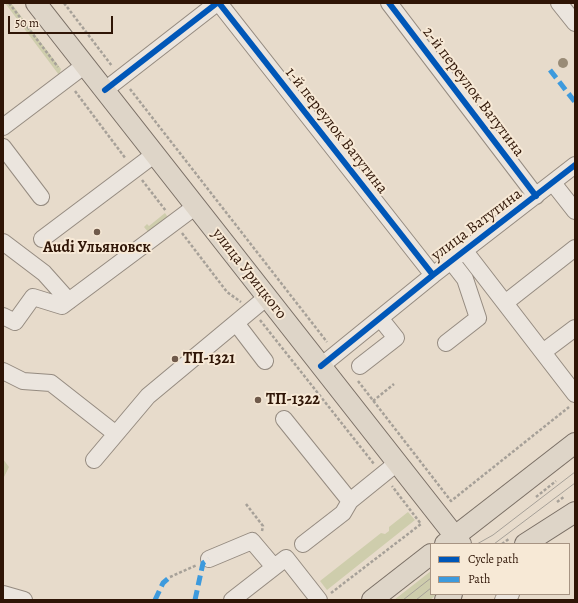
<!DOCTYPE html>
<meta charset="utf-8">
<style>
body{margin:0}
#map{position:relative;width:578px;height:603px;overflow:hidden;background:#e7dbcb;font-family:Alegreya,serif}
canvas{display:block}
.frame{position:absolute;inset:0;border:4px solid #2f1506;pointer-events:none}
.legend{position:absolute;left:430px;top:543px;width:140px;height:52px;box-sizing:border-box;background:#f7e9d6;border:1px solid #a79483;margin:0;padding:5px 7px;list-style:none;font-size:12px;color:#2f1506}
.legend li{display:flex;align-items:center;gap:8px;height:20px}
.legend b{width:20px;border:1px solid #a79483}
.scale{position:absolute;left:8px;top:16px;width:105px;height:18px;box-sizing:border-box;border:2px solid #2f1506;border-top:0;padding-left:5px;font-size:12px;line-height:14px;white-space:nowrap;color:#2f1506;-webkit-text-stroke:3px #f7e9d6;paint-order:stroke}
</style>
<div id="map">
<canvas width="578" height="603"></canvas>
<div class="frame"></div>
<ul class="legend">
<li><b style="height:5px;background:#0057b8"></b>Cycle path</li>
<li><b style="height:5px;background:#3d9add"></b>Path</li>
</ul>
<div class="scale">50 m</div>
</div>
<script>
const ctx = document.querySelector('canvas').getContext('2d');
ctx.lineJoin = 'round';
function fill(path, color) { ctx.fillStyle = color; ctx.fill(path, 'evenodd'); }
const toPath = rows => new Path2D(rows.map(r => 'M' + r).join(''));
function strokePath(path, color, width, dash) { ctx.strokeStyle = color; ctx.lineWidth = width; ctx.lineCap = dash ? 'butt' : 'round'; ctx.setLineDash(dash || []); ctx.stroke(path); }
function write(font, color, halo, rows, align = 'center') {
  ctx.font = font + ' Alegreya,serif'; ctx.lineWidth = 4; ctx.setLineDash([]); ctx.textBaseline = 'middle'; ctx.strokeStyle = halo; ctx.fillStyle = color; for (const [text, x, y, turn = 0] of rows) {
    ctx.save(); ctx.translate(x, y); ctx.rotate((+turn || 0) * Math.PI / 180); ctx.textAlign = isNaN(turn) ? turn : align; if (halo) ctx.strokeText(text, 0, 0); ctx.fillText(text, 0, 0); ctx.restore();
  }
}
fill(toPath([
 [5,3,11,3,61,69,59,75],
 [165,213,169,219,150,234,144,227,147,224,149,226],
 [3,459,9,467,3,479],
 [408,512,415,520,327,590,320,581,381,533,385,534,389,531,389,527],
 [431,571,431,594,437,594,430,600,394,600]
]), '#cecdac');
const minor = toPath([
 [219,3,433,275],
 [389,3,536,196],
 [559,3,575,23],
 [105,90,217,3],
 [3,127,85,65],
 [3,147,41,197],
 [553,183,575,211],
 [42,239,155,154],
 [3,242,44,273,69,301],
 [464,250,575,394],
 [505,303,575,248],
 [3,316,15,322,33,297,62,306,196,206],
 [236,323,265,361],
 [446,343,478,318,465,279,451,261],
 [543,352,575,328],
 [321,366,433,275,575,165],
 [360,366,396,338,380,318],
 [3,371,23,381,51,383,116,434],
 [284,419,350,501,397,463],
 [94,460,148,396,267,297],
 [303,544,343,513,350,501],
 [209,559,252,541,274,567],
 [3,594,24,600],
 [232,600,286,558,319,600],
 [503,600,511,594]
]);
const major = toPath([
 [36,3,461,544],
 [445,544,575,443],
 [525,544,575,512],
 [372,600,431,554],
 [445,600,452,594]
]);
strokePath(minor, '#958b80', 18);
strokePath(major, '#7b7066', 22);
strokePath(toPath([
 [9,3,58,67],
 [64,3,112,66],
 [130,89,327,342],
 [75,91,126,159],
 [142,180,166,211],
 [182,233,227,292,241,302],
 [260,320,374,464],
 [358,381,451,501,569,407],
 [373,401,394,384],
 [536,497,556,481],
 [557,502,565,496],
 [246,504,263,526,262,531],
 [502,544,510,538],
 [170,577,197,565],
 [331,593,421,524,392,486]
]), '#a6a098', 2.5, [3, 2]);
strokePath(minor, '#ebe5de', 16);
strokePath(major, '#ded5c8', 20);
strokePath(toPath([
 [477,544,493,535,575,472],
 [494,544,575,483],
 [403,600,431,578],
 [416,600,431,588]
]), '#a6a098', 1);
strokePath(toPath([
 [550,70,575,102],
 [155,600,163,583,170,577],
 [195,600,203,563,209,559]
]), '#3d9add', 5, [10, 5]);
strokePath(toPath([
 [219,3,433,275],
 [389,3,536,196],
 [105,90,217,3],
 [321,366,433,275,575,165]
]), '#0057b8', 6);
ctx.fillStyle = '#998b76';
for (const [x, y] of [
 [563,63]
]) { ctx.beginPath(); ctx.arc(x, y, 5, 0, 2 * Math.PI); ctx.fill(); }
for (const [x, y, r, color] of [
 [97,232,4,"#6f5a4b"],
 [175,359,4,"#6f5a4b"],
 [258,400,4,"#6f5a4b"]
]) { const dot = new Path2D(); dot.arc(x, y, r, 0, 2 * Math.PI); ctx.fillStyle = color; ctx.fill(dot); strokePath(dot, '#f7e9d6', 1.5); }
write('16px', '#2f1506', '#f7e9d6', [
 ["2-й переулок Ватутина",473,92,53],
 ["1-й переулок Ватутина",336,131,52],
 ["улица Ватутина",477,225,-37],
 ["улица Урицкого",249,274,52]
]);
write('bold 16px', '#2f1506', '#f7e9d6', [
 ["Audi Ульяновск",97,248,"center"],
 ["ТП-1321",183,359],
 ["ТП-1322",266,400]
], 'left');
</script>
